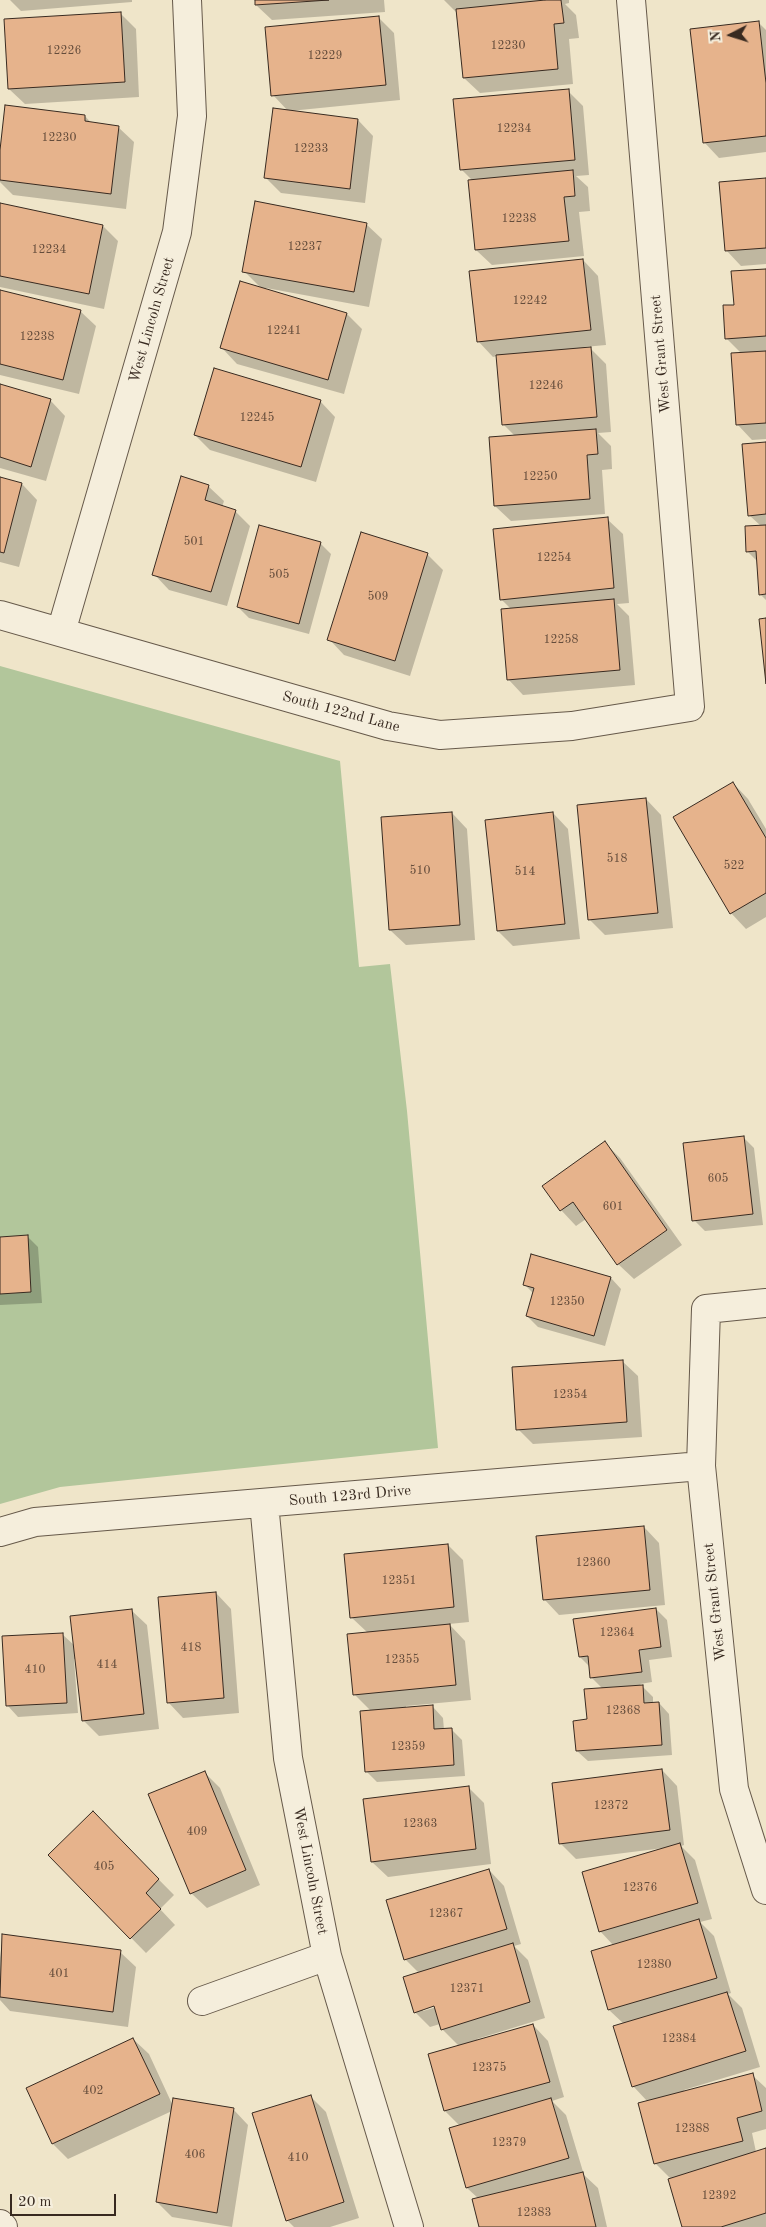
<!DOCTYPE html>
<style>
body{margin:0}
#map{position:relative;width:766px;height:2227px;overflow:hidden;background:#efe5c9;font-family:"Old Standard TT",serif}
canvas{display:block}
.north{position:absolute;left:706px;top:10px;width:50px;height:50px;-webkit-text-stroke:4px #f5eedc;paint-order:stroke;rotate:265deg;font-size:14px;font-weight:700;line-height:20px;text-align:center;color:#382a20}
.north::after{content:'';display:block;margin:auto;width:18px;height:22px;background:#382a20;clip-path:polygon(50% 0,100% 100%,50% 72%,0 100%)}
.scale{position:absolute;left:10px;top:2194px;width:106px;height:22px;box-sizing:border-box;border:2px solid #382a20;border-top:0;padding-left:6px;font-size:15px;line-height:18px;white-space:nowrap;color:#382a20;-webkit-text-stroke:4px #f5eedc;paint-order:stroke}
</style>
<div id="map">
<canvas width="766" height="2227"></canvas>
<div class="north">N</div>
<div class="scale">20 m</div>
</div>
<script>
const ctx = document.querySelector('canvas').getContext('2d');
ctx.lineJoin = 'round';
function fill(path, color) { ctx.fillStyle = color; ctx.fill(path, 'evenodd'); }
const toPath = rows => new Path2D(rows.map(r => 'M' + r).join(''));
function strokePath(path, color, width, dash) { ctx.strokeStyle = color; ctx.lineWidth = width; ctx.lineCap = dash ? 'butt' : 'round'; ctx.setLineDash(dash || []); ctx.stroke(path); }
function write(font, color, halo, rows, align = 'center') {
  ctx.font = font + ' "Old Standard TT",serif'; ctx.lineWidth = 4.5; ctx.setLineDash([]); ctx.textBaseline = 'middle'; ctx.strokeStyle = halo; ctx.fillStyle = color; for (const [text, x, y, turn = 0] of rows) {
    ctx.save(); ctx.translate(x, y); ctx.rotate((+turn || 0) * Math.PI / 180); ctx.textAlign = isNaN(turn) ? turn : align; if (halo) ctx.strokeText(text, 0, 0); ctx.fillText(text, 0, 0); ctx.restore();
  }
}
fill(toPath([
 [0,666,340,761,359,967,390,964,407,1111,438,1448,60,1487,0,1504]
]), '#b2c69b');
fill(toPath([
 [10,0,132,0,132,2,21,11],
 [256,0,384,0,385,12,272,20,256,5],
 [444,0,569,0,569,3,565,4,576,15,579,38,569,39,573,84,480,93,464,78,456,12],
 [120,13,136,29,139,97,25,104,9,89],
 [379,18,394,33,400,100,290,111,358,120,373,136,365,203,281,193,266,178,289,112,273,95],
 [759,23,766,30,766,152,719,158,704,142],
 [568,91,583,106,589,175,576,176,588,187,590,211,579,212,584,256,492,265,476,250,470,181,473,181,461,169],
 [85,116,92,124,118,127,134,142,126,209,13,195,0,182,0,161],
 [766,180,766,264,741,266,726,250],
 [0,205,103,226,118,241,104,309,0,287],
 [366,224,382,239,369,307,266,288,266,290,347,314,362,329,344,394,237,364,222,348,261,288,244,271],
 [583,260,598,276,606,345,584,347,584,349,591,349,606,364,611,432,598,433,611,446,612,469,602,470,605,514,511,521,495,506,515,436,503,424,497,356,493,357,478,341],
 [766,270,766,439,752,440,737,424,742,354,726,338],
 [0,291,80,311,96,326,79,394,0,375],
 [0,385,50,400,65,416,46,481,0,468],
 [320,401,335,417,316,482,210,450,195,435],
 [766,444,766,600,760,594,758,562,748,552,761,526,749,515],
 [0,479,22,484,37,500,19,567,0,562],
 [208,486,224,501,222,507,235,511,250,526,227,606,169,590,154,574],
 [607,519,623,534,629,603,617,604,629,616,635,685,523,695,508,679,512,610,501,599],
 [361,534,428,555,443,570,410,676,344,655,329,639],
 [320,543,331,554,309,634,249,618,238,607],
 [733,783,748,799,766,829,766,917,746,929,731,913],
 [646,799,661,815,673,928,605,935,590,920],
 [452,813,467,829,475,940,406,945,390,930],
 [553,813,568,829,580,939,513,946,498,931],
 [743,1137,754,1148,763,1225,705,1231,694,1220],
 [605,1143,620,1158,682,1245,634,1279,618,1264,586,1219,576,1226,561,1210],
 [27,1236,38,1247,42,1303,0,1305,0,1238],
 [532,1256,611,1278,621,1289,605,1346,538,1327,527,1316,533,1293,524,1284],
 [622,1361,638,1376,642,1437,533,1444,518,1429],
 [644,1527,659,1543,665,1605,559,1615,544,1599],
 [448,1545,463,1560,469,1622,449,1624,465,1641,471,1700,406,1706,406,1709,433,1707,443,1718,444,1730,451,1729,462,1740,465,1776,377,1782,366,1771,371,1711,354,1694,368,1633,351,1617],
 [216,1593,231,1609,239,1713,183,1718,168,1702],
 [656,1609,667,1620,672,1657,649,1660,652,1682,640,1684,653,1697,653,1704,659,1703,669,1714,672,1755,588,1761,577,1751,603,1689,592,1678,591,1668,580,1657],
 [131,1610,147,1625,159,1729,99,1736,83,1720,76,1659,74,1659,78,1713,18,1717,8,1706,62,1634,75,1646],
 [662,1770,677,1786,684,1845,681,1846,695,1860,712,1919,700,1922,714,1936,731,1993,728,1994,742,2008,760,2067,684,2090,685,2092,752,2075,766,2088,766,2129,752,2133,756,2152,766,2149,766,2227,683,2227,671,2179,655,2163,648,2102,633,2086,624,2024,609,2010,592,1952,614,1946,600,1931,664,1848,576,1859,560,1843],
 [204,1772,220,1788,260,1885,207,1908,191,1893],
 [468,1787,484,1803,491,1864,388,1877,372,1862],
 [93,1813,174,1895,160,1909,175,1925,146,1953,50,1855],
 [489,1870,504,1886,521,1944,514,1946,528,1960,545,2018,477,2039,478,2041,533,2025,548,2041,564,2097,552,2101,566,2115,584,2175,598,2188,607,2227,480,2227,479,2199,467,2188,451,2129,460,2126,445,2111,429,2054,459,2046,442,2029,440,2024,430,2027,415,2012,419,1973,405,1959],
 [439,2003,440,2006,423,2011,423,2008],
 [3,1935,120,1952,136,1967,128,2027,10,2011,0,2000,0,1958],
 [133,2039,149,2054,173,2106,233,2109,248,2125,232,2227,172,2217,157,2202,172,2111,68,2159,53,2144],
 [310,2096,326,2112,359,2218,330,2227,294,2227,287,2220]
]), '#0003');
const building = toPath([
 [255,0,329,0,255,5,255,0],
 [545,0,561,0,564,23,554,24,558,69,463,78,456,9,545,0],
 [121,12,125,82,8,89,4,19,121,12],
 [379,16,386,85,271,96,265,27,379,16],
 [759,21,766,83,766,136,703,143,690,29,759,21],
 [569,89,575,160,460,170,453,99,569,89],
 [5,105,85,115,85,121,119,126,111,194,0,180,0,150,5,105],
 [273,108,358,119,350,189,264,178,273,108],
 [573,170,575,196,564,197,569,241,475,250,468,180,573,170],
 [766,178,766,248,725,251,719,182,766,178],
 [255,201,367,223,354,292,242,272,255,201],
 [0,203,103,225,89,294,0,276,0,203],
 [583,259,591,330,477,342,469,271,583,259],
 [766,269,766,336,725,339,723,305,734,305,731,271,766,269],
 [240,281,347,313,328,380,220,348,240,281],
 [0,290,81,310,63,380,0,364,0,290],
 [591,347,597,417,502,425,496,355,591,347],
 [766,351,766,423,736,425,731,353,766,351],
 [214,368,321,400,301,467,194,435,214,368],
 [0,384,51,399,31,467,0,457,0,384],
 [596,429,598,454,587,455,590,499,494,506,489,437,596,429],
 [766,442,766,514,748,516,742,444,766,442],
 [181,476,209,485,205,500,236,510,211,592,152,575,181,476],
 [0,477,22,483,4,553,0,552,0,477],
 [608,517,614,588,500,600,493,529,608,517],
 [259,525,321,542,299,624,237,607,259,525],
 [766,525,766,594,759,595,756,551,746,552,745,526,766,525],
 [361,532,428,553,395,661,327,640,361,532],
 [614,599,620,670,507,680,501,609,614,599],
 [766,618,766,684,759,619,766,618],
 [733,782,766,838,766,893,730,914,673,817,733,782],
 [646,798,658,913,588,920,577,805,646,798],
 [452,812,460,925,389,930,381,817,452,812],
 [553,812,565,924,497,931,485,820,553,812],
 [744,1136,753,1214,692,1221,683,1143,744,1136],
 [605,1141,667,1230,617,1265,573,1202,560,1211,542,1186,605,1141],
 [28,1235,31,1292,0,1294,0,1237,28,1235],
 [531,1254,611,1277,594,1336,526,1316,534,1288,523,1285,531,1254],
 [623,1360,627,1422,516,1430,512,1367,623,1360],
 [644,1526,650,1590,543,1600,536,1536,644,1526],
 [448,1544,454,1607,350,1618,344,1554,448,1544],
 [216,1592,224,1698,167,1703,158,1597,216,1592],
 [656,1608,661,1647,639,1650,642,1672,590,1678,588,1656,579,1657,573,1619,656,1608],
 [132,1609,144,1714,82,1721,70,1616,132,1609],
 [450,1624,456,1685,353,1695,347,1634,450,1624],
 [63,1633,67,1703,6,1706,2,1636,63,1633],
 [643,1685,644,1703,659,1702,662,1745,576,1751,573,1721,587,1719,584,1689,643,1685],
 [433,1705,434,1729,452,1728,454,1765,365,1772,360,1711,433,1705],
 [662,1769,670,1830,559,1844,552,1783,662,1769],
 [205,1771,246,1870,190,1894,148,1794,205,1771],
 [469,1786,476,1849,371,1862,363,1799,469,1786],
 [93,1811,159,1879,146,1893,161,1909,130,1939,48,1855,93,1811],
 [680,1843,698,1903,599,1932,582,1872,680,1843],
 [489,1869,507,1929,404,1960,386,1900,489,1869],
 [699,1919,717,1978,608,2010,591,1951,699,1919],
 [2,1934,121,1950,113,2012,0,1997,2,1934],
 [513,1943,530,2002,441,2030,434,2006,414,2013,403,1977,513,1943],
 [727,1992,746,2051,632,2087,613,2026,727,1992],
 [533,2024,550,2082,444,2111,428,2054,533,2024],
 [133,2038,160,2094,52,2144,26,2088,133,2038],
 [753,2073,762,2111,737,2118,743,2141,654,2164,638,2103,753,2073],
 [311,2095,344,2202,286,2221,252,2113,311,2095],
 [173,2098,234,2108,217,2213,156,2202,173,2098],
 [551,2098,569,2158,466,2188,449,2128,551,2098],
 [766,2148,766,2213,721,2227,682,2227,668,2179,766,2148],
 [583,2172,596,2227,479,2227,472,2199,583,2172]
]);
fill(building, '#e6b38c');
strokePath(building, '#382a20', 1);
const minor = toPath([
 [0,615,388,726,440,735,572,726,690,707,631,0],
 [61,632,177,232,192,116,187,0],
 [766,1303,706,1309,701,1466,734,1789,766,1890],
 [264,1503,288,1758,327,1956,409,2227],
 [0,1532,35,1522,701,1466],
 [202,2001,327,1956],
 [0,2224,3,2227]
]);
strokePath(minor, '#66594a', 30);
strokePath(minor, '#f5eedc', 28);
write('12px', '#644c3b', null, [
 ["12230",508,46],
 ["12226",64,51],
 ["12229",325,56],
 ["12234",514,129],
 ["12230",59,138],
 ["12233",311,149],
 ["12238",519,219],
 ["12237",305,247],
 ["12234",49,250],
 ["12242",530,301],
 ["12241",284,331],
 ["12238",37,337],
 ["12246",546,386],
 ["12245",257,418],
 ["12250",540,477],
 ["501",194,542],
 ["12254",554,558],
 ["505",279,575],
 ["509",378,597],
 ["12258",561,640],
 ["518",617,859],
 ["522",734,866],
 ["510",420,871],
 ["514",525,872],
 ["605",718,1179],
 ["601",613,1207],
 ["12350",567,1302],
 ["12354",570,1395],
 ["12360",593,1563],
 ["12351",399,1581],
 ["12364",617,1633],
 ["418",191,1648],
 ["12355",402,1660],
 ["414",107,1665],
 ["410",35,1670],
 ["12368",623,1711],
 ["12359",408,1747],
 ["12372",611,1806],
 ["12363",420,1824],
 ["409",197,1832],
 ["405",104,1867],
 ["12376",640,1888],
 ["12367",446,1914],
 ["12380",654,1965],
 ["401",59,1974],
 ["12371",467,1989],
 ["12384",679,2039],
 ["12375",489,2068],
 ["402",93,2091],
 ["12388",692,2129],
 ["12379",509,2143],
 ["406",195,2155],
 ["410",298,2158],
 ["12392",719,2196],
 ["12383",534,2213]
]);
write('15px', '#382a20', '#f5eedc', [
 ["West Lincoln Street",152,320,-74],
 ["West Grant Street",661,354,-95],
 ["South 122nd Lane",341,712,15],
 ["South 123rd Drive",350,1496,-5],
 ["West Grant Street",715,1602,-96],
 ["West Lincoln Street",310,1871,79]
]);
</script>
